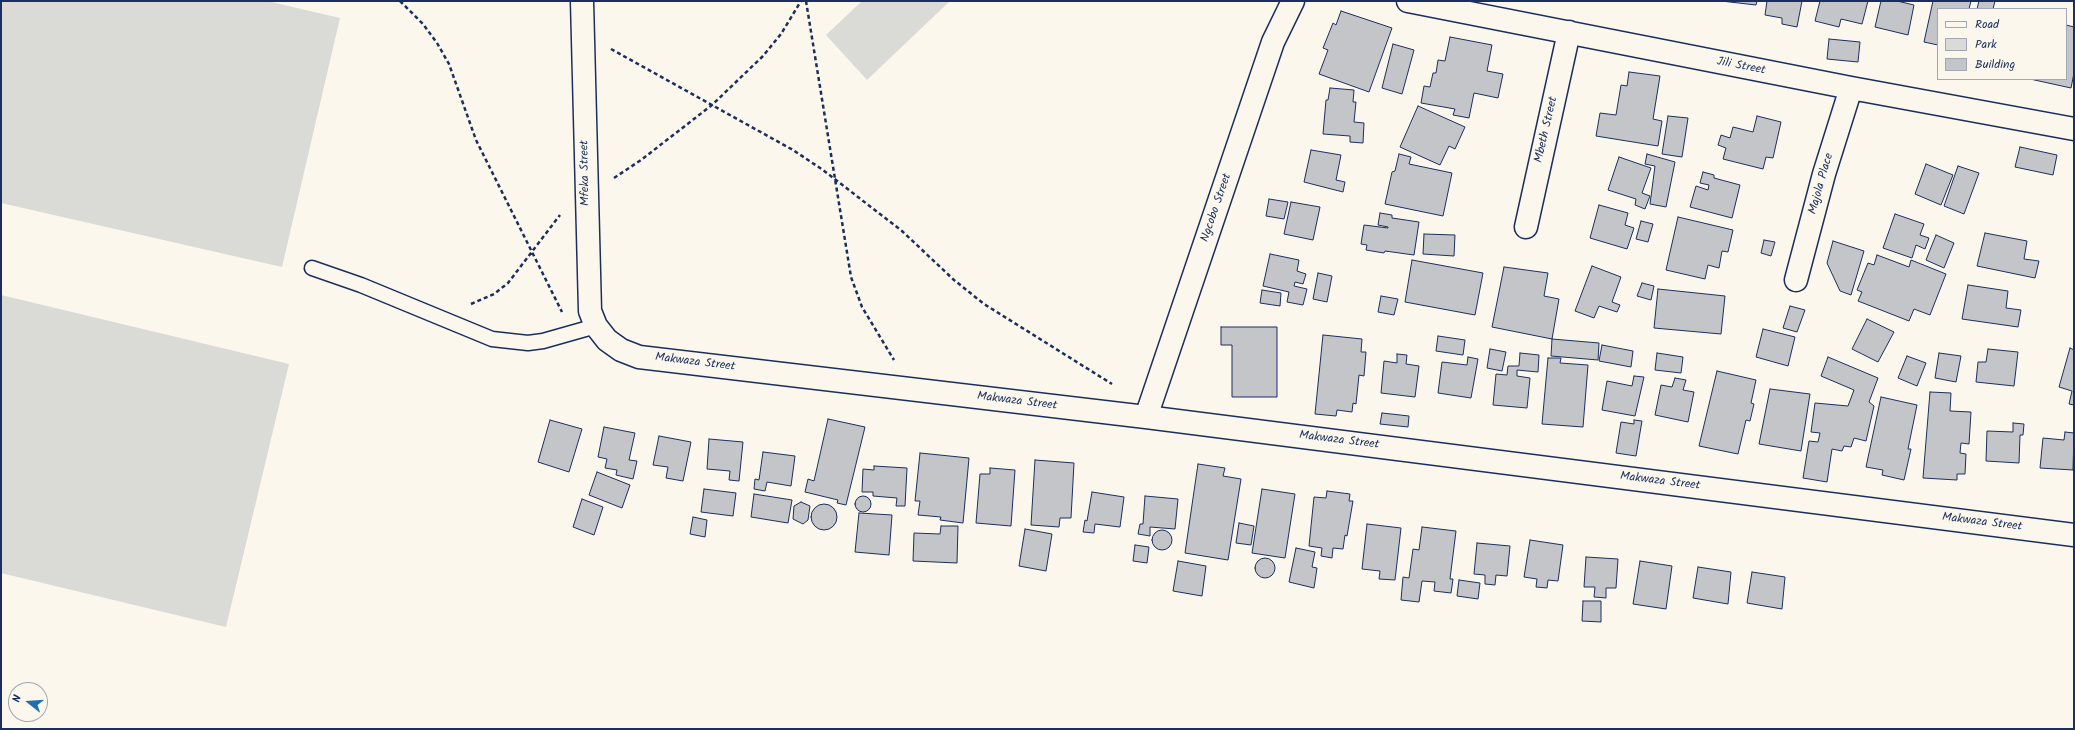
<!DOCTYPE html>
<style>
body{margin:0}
#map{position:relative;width:2075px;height:730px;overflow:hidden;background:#fbf7ec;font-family:Kalam,sans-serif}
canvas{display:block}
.frame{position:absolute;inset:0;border:2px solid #1b2f5e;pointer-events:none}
.legend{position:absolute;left:1937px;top:8px;width:130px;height:72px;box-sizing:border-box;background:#fbf7ec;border:1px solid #a1a7b3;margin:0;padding:5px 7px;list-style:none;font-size:12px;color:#1b2f5e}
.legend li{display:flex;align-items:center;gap:8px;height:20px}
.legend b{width:20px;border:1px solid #a1a7b3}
.north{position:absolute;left:8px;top:682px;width:40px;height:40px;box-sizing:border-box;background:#fbf7ec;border:1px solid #a1a7b3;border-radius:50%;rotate:287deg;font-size:11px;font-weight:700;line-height:16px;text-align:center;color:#1b2f5e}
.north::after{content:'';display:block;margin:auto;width:14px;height:18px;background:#1f6fb2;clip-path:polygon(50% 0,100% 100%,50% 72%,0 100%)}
</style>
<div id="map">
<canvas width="2075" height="730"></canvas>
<div class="frame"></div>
<ul class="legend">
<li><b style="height:5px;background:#fbf7ec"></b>Road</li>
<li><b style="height:11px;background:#dadad7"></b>Park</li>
<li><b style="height:11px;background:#c3c5c9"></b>Building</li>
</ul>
<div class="north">N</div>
</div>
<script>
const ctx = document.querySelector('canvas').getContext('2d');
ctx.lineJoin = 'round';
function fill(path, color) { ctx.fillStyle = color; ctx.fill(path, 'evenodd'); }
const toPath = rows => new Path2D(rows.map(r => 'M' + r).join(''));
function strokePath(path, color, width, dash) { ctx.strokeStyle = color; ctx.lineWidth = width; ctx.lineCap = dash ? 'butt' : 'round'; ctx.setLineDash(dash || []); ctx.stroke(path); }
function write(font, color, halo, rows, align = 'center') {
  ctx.font = font + ' Kalam,sans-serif'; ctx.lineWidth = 3.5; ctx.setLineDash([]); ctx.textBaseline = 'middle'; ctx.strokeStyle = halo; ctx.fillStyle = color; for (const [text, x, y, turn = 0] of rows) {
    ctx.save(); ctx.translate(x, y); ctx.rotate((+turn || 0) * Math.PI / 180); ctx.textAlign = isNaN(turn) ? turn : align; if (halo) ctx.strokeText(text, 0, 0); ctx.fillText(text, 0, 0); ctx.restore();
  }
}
fill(toPath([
 [1,1,267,1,340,18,282,267,1,203],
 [862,1,950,1,867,80,826,35],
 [1,295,289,364,226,627,1,573]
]), '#dadad7');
const building = toPath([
 [1721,1,1757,1,1756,5,1721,1],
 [1767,1,1802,1,1797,27,1782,24,1782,18,1765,15,1767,1],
 [1820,1,1868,1,1862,24,1841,19,1839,27,1815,21,1820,1],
 [1881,1,1897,1,1914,5,1908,35,1875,27,1881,1],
 [1933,1,1971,1,1969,9,1938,9,1938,45,1924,42,1933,1],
 [1979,1,1995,1,1993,9,1977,9,1979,1],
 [1341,11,1392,28,1369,92,1319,74,1328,50,1323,48,1333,23,1336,25,1341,11],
 [2066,25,2074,27,2074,73,2071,88,2030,79,2066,79,2066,25],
 [1450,37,1492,45,1487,71,1503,74,1498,98,1474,93,1469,118,1453,115,1455,109,1421,103,1424,86,1430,87,1433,73,1436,73,1438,60,1445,61,1450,37],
 [1829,39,1860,42,1858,62,1827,59,1829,39],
 [1393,44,1414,50,1402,94,1382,88,1393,44],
 [1629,72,1660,76,1653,119,1662,121,1658,146,1596,136,1600,113,1616,115,1621,85,1627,86,1629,72],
 [1330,88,1354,90,1353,102,1356,102,1354,122,1364,123,1363,143,1350,142,1350,136,1323,134,1326,100,1328,100,1330,88],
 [1418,106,1465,127,1455,149,1449,146,1440,165,1400,147,1418,106],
 [1668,116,1688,118,1682,157,1662,154,1668,116],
 [1757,116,1781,122,1773,158,1766,157,1763,169,1723,159,1726,148,1718,145,1721,135,1730,138,1733,127,1753,132,1757,116],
 [2020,147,2057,155,2053,175,2015,167,2020,147],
 [1311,150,1341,155,1336,180,1345,182,1343,192,1304,182,1311,150],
 [1399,154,1411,157,1409,164,1452,173,1443,216,1385,204,1392,172,1395,171,1399,154],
 [1647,154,1675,162,1666,207,1650,204,1655,166,1645,164,1647,154],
 [1619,157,1651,168,1642,193,1650,196,1645,209,1635,205,1636,199,1608,190,1619,157],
 [1926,164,1953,175,1941,205,1915,194,1926,164],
 [1958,166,1979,173,1964,214,1944,206,1958,166],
 [1703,172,1714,175,1714,178,1740,185,1732,218,1690,207,1696,186,1708,190,1709,185,1700,183,1703,172],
 [1269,199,1288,202,1284,219,1266,216,1269,199],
 [1291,202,1320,207,1313,240,1284,234,1291,202],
 [1599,205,1628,213,1625,225,1634,228,1627,249,1590,238,1599,205],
 [1380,213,1392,215,1392,218,1419,222,1414,255,1385,251,1384,253,1366,250,1367,245,1361,244,1364,225,1388,228,1388,227,1378,225,1380,213],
 [1895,214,1924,224,1920,235,1929,238,1925,249,1916,245,1912,258,1883,248,1895,214],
 [1678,217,1733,230,1728,252,1722,251,1719,268,1708,265,1705,279,1666,270,1678,217],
 [1641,221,1653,224,1648,242,1636,239,1641,221],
 [1985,233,2027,241,2024,259,2039,261,2035,278,1977,266,1985,233],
 [1424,234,1455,235,1454,256,1423,254,1424,234],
 [1936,235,1954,243,1944,268,1926,260,1936,235],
 [1764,240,1775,242,1771,256,1761,253,1764,240],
 [1833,241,1864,251,1851,295,1840,291,1827,263,1833,241],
 [1270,254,1299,260,1297,271,1306,274,1303,284,1295,282,1294,286,1307,289,1303,305,1287,302,1289,292,1263,286,1270,254],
 [1877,255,1909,267,1911,260,1946,274,1930,315,1914,309,1909,321,1858,301,1862,292,1857,290,1868,263,1874,265,1877,255],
 [1412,260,1483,273,1475,315,1405,302,1412,260],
 [1592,266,1621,277,1612,302,1620,305,1617,312,1599,306,1594,318,1575,311,1592,266],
 [1504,267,1548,273,1544,296,1559,299,1552,339,1492,327,1504,267],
 [1318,273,1332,276,1327,302,1313,299,1318,273],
 [1642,283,1654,286,1651,300,1637,296,1642,283],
 [1968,285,2008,291,2006,308,2021,310,2018,327,1962,319,1968,285],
 [1658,289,1725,296,1721,334,1654,328,1658,289],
 [1262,290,1281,293,1280,306,1260,303,1262,290],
 [1381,296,1398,299,1394,315,1378,312,1381,296],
 [1790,306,1805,310,1797,332,1783,328,1790,306],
 [1867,319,1894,332,1878,362,1852,349,1867,319],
 [1221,327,1277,327,1277,397,1232,397,1232,345,1221,345,1221,327],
 [1763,329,1795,337,1788,366,1756,357,1763,329],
 [1323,335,1362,339,1361,352,1366,352,1364,376,1359,375,1356,404,1353,403,1352,412,1337,410,1336,416,1315,414,1323,335],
 [1438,336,1465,340,1463,355,1436,351,1438,336],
 [1552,339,1599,343,1598,360,1551,356,1552,339],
 [1602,345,1633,351,1631,367,1599,361,1602,345],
 [2070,348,2074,350,2074,405,2069,404,2072,391,2059,387,2070,348],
 [1490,349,1506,352,1502,371,1487,368,1490,349],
 [1988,349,2018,352,2014,386,1976,382,1978,362,1986,362,1988,349],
 [1520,353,1539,355,1538,372,1517,370,1517,376,1530,378,1527,408,1493,405,1496,374,1507,375,1508,366,1519,366,1520,353],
 [1657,353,1683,357,1681,373,1655,370,1657,353],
 [1939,353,1961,356,1956,382,1935,378,1939,353],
 [1397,354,1407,355,1406,364,1419,366,1415,397,1381,393,1384,361,1397,363,1397,354],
 [1907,356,1926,363,1917,386,1898,378,1907,356],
 [1468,357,1478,359,1471,398,1438,393,1442,362,1467,365,1468,357],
 [1828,357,1878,378,1869,402,1874,406,1866,441,1854,438,1851,447,1844,446,1842,451,1832,449,1827,482,1803,478,1809,441,1818,442,1820,433,1811,432,1815,403,1848,406,1854,390,1821,376,1828,357],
 [1548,358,1561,358,1560,363,1588,365,1583,427,1542,424,1548,358],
 [1717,371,1756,380,1751,403,1754,404,1750,421,1746,420,1738,454,1699,446,1717,371],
 [1634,376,1644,377,1635,416,1602,410,1607,381,1632,386,1634,376],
 [1675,378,1686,380,1683,390,1694,392,1688,422,1655,415,1661,385,1672,387,1675,378],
 [1770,389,1810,394,1801,451,1759,444,1770,389],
 [1930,392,1951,393,1950,411,1971,412,1969,444,1961,443,1960,453,1966,454,1965,474,1957,474,1957,480,1923,478,1930,392],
 [1881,397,1917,405,1908,449,1911,449,1904,480,1882,475,1883,470,1866,467,1881,397],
 [1382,413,1409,416,1408,427,1380,424,1382,413],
 [828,419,865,427,846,505,837,503,838,500,805,492,808,479,814,481,828,419],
 [550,420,582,429,569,472,538,462,550,420],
 [1634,420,1642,421,1636,456,1616,453,1621,422,1634,424,1634,420],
 [2013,423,2024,424,2023,435,2020,435,2019,463,1986,461,1987,431,2013,432,2013,423],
 [604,427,635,433,629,460,637,461,633,479,616,475,617,470,605,468,607,459,598,457,604,427],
 [2065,432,2074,433,2073,470,2040,468,2043,438,2064,440,2065,432],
 [659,436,691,442,683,481,666,478,668,467,653,465,659,436],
 [709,439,743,442,739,481,729,480,730,471,707,469,709,439],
 [763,452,795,456,791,486,767,482,765,491,754,489,755,479,759,480,763,452],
 [920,453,969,458,963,523,940,520,941,517,918,515,920,501,915,501,920,453],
 [1035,460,1074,463,1071,518,1060,518,1059,527,1031,525,1035,460],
 [1198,464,1225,468,1223,476,1241,479,1228,560,1185,553,1198,464],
 [874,466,907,468,905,506,896,506,897,498,873,496,873,492,862,492,863,469,874,470,874,466],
 [990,468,1015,470,1011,526,976,523,980,474,990,474,990,468],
 [597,472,630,485,622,508,589,495,597,472],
 [704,489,736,493,733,516,701,512,704,489],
 [1262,489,1295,494,1285,558,1252,553,1262,489],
 [1327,491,1350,494,1349,501,1353,501,1347,536,1345,535,1343,549,1333,548,1332,558,1321,556,1322,548,1309,546,1314,497,1326,498,1327,491],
 [1092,492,1124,497,1120,527,1095,524,1094,533,1083,532,1085,520,1087,521,1092,492],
 [754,494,792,500,788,523,751,517,754,494],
 [1145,496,1178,499,1175,529,1150,527,1150,536,1138,534,1140,524,1143,524,1145,496],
 '855 504a8 8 0 1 1 16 0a8 8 0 1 1-16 0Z',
 [582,499,603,507,594,535,573,527,582,499],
 [801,502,810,506,808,520,803,524,793,519,794,506,801,502],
 '811 517a13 13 0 1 1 26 0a13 13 0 1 1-26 0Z',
 [859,513,892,515,889,555,855,552,859,513],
 [693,517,707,520,705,537,690,534,693,517],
 [1239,523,1254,526,1251,545,1236,543,1239,523],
 [1367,524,1401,528,1395,580,1379,579,1380,571,1362,569,1367,524],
 [941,526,958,526,957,563,913,561,914,533,940,534,941,526],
 [1422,527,1456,531,1450,579,1453,579,1451,593,1434,591,1435,582,1422,581,1419,602,1401,600,1403,577,1409,578,1413,549,1419,550,1422,527],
 [1025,529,1052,534,1046,571,1019,566,1025,529],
 '1152 540a10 10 0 1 1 20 0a10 10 0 1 1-20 0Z',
 [1530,540,1563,545,1558,581,1548,580,1547,588,1536,587,1537,579,1524,577,1530,540],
 [1477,543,1510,546,1507,576,1496,575,1495,585,1485,584,1485,575,1474,574,1477,543],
 [1135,545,1149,547,1147,563,1133,561,1135,545],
 [1296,548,1315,552,1312,567,1317,568,1314,588,1289,582,1296,548],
 [1586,557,1618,559,1616,588,1606,588,1606,598,1594,597,1595,587,1584,587,1586,557],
 '1255 568a10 10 0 1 1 20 0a10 10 0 1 1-20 0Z',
 [1178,561,1206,566,1202,596,1173,591,1178,561],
 [1640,561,1672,566,1666,609,1633,604,1640,561],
 [1698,567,1731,572,1728,604,1693,598,1698,567],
 [1752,572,1785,577,1782,609,1747,603,1752,572],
 [1459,580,1480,583,1478,599,1457,596,1459,580],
 [1583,601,1601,601,1601,622,1582,621,1583,601]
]);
fill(building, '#c3c5c9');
strokePath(building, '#1b2f5e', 1);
const service = toPath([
 [312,268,361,285,492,339,528,343,543,341,596,326]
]);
const minor = toPath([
 [582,1,590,311,596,326,607,340,621,350,639,357,1146,417,2074,535],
 [1408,1,1851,88,2074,129],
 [1526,227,1569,32],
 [1796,280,1824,174,1851,88],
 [1146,417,1273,42,1293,1]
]);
strokePath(service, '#1b2f5e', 17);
strokePath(minor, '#1b2f5e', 25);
strokePath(toPath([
 [400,1,423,24,437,43,449,64,476,140,562,312],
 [806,1,851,277,862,307,894,360],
 [611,49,793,150,823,170,902,231,954,280,984,304,1112,384],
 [614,178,641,160,712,105,763,56,781,34,801,1],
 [471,304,494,294,508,283,560,215]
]), '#1b2f5e', 2.5, [4, 3]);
strokePath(service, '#fbf7ec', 14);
strokePath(minor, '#fbf7ec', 22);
write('12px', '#1b2f5e', '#fbf7ec', [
 ["Jili Street",1741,67,11],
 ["Mbeth Street",1547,130,-77],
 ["Mfeka Street",586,173,-91],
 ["Majola Place",1822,184,-74],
 ["Ngcobo Street",1217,208,-71],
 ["Makwaza Street",695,363,7],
 ["Makwaza Street",1017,402,7],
 ["Makwaza Street",1339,441,7],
 ["Makwaza Street",1660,482,7],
 ["Makwaza Street",1982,523,7]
]);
</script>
